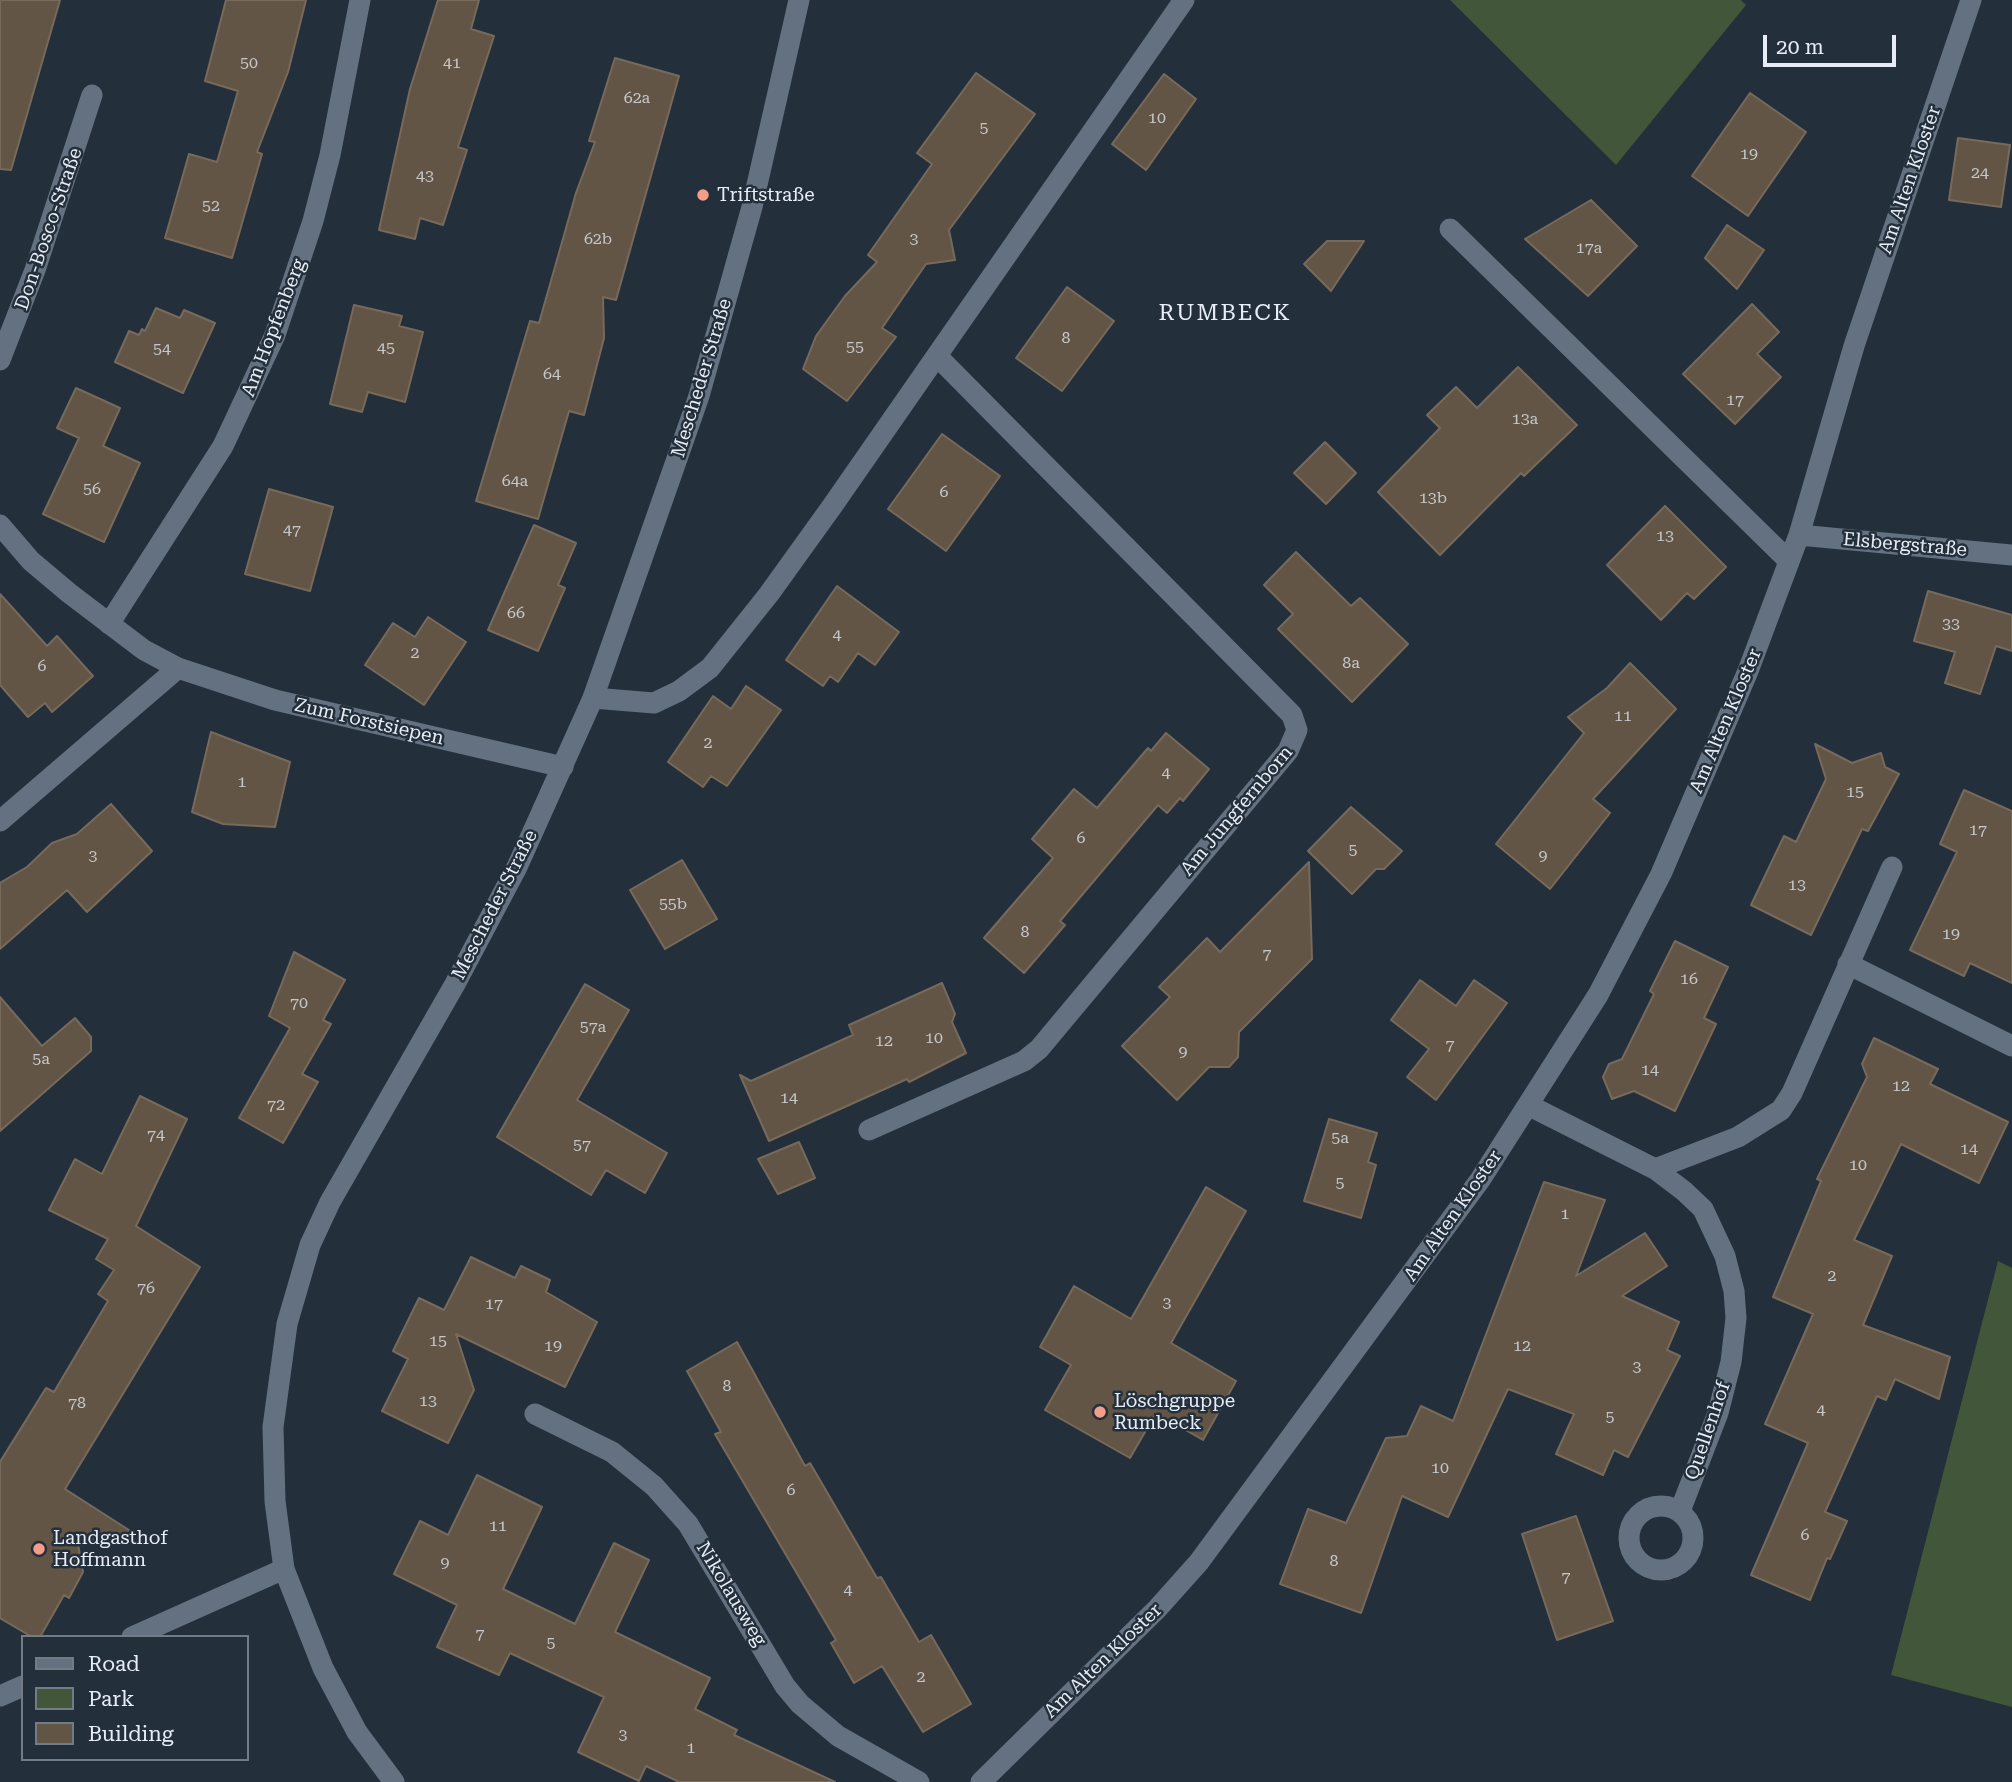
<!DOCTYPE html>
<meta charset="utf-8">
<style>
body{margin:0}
#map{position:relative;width:2012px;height:1782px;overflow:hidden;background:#242f3c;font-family:"Roboto Serif",serif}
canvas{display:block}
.legend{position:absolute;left:21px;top:1635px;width:228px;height:126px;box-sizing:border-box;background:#242f3c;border:2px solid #727b86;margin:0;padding:9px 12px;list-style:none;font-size:21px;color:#e6edf6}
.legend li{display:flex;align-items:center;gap:14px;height:35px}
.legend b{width:35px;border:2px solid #727b86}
.scale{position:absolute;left:1763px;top:35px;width:133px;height:32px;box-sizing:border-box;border:4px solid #e6edf6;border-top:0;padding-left:9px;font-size:21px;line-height:24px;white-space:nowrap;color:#e6edf6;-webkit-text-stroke:5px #242f3c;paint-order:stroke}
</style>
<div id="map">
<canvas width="2012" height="1782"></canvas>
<ul class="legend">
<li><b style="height:9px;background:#647180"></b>Road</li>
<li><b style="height:19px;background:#425639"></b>Park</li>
<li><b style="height:19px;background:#625546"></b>Building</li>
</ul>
<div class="scale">20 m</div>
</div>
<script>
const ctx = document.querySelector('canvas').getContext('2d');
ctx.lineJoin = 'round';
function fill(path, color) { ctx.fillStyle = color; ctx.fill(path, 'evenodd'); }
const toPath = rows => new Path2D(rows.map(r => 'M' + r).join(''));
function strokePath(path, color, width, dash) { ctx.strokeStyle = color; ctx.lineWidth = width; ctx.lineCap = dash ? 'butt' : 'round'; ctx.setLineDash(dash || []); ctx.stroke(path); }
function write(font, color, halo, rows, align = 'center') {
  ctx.font = font + ' "Roboto Serif",serif'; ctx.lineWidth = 5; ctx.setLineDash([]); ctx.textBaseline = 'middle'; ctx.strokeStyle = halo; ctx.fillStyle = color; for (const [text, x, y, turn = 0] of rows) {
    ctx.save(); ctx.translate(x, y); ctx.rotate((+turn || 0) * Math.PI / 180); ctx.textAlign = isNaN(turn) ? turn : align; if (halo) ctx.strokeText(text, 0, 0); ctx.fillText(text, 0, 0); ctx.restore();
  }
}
fill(toPath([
 [1450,0,1741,0,1746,5,1616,165],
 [1998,1261,2012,1268,2012,1707,1891,1675]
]), '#425639');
const building = toPath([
 [0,0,60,0,11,170,0,169,0,0],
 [226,0,306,0,288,72,257,152,262,154,232,258,165,238,189,154,217,162,238,91,205,81,226,0],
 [438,0,479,0,471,29,494,36,458,147,467,150,443,225,420,218,415,239,379,230,410,89,438,0],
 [615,58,679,76,616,300,603,297,604,338,584,415,569,411,538,519,476,501,530,321,539,323,576,193,595,142,589,141,615,58],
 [976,73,1035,114,949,230,955,260,926,264,882,328,896,337,847,401,803,369,816,336,845,296,877,262,868,255,932,164,917,153,976,73],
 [1164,74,1196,99,1146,170,1112,144,1164,74],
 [1750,93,1806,132,1748,216,1692,176,1750,93],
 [1958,138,2010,145,2001,207,1949,200,1958,138],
 [1591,200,1637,246,1588,296,1525,239,1591,200],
 [1727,225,1764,250,1737,289,1705,258,1727,225],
 [1327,241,1364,241,1331,291,1304,264,1327,241],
 [1067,287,1114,321,1062,391,1016,358,1067,287],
 [1752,304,1779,332,1757,354,1781,377,1735,424,1683,374,1752,304],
 [354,305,402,316,399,326,423,332,405,402,368,392,362,412,330,404,354,305],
 [156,308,180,318,184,310,215,323,183,393,115,362,129,331,139,335,142,329,145,331,156,308],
 [1518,367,1577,425,1524,476,1521,473,1440,555,1378,492,1440,428,1427,415,1456,387,1477,408,1518,367],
 [76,388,120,408,103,446,140,463,104,542,43,514,79,438,57,428,76,388],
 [942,434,1000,476,946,551,888,509,942,434],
 [1325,442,1356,473,1326,504,1294,473,1325,442],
 [269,489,333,507,310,591,245,574,269,489],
 [1665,506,1726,567,1694,599,1687,593,1661,620,1607,565,1665,506],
 [534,525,576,543,558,585,565,588,538,651,488,630,534,525],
 [1296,552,1351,606,1360,598,1408,644,1352,702,1278,629,1293,614,1264,585,1296,552],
 [837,586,899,632,875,665,858,653,838,682,830,676,823,686,786,660,837,586],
 [1928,591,2012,615,2012,651,1996,646,1980,694,1945,683,1955,652,1914,641,1928,591],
 [0,594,47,646,57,636,93,676,52,712,45,703,28,717,0,685,0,594],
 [428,617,466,642,424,705,365,665,393,623,415,637,428,617],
 [1630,663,1676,709,1593,799,1610,813,1550,889,1496,844,1584,733,1568,717,1607,688,1630,663],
 [746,686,781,710,727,786,711,776,703,787,668,762,713,696,731,709,746,686],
 [211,732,290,762,275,827,223,824,192,812,211,732],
 [1166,733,1209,769,1183,801,1180,798,1167,813,1158,805,1060,921,1065,925,1024,973,984,938,1053,858,1032,839,1074,789,1097,808,1148,748,1151,751,1166,733],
 [1815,744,1852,763,1881,753,1885,767,1899,774,1868,831,1862,829,1811,935,1751,905,1784,836,1796,842,1826,779,1815,744],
 [1964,790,2012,811,2012,983,1970,963,1964,976,1910,950,1957,852,1940,844,1964,790],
 [111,804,152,851,87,912,67,890,0,949,0,883,27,867,52,843,77,834,111,804],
 [1351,807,1402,851,1384,869,1376,869,1352,894,1308,851,1351,807],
 [682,860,717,919,665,949,630,890,682,860],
 [1309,862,1312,959,1239,1032,1238,1057,1229,1067,1209,1067,1177,1100,1122,1046,1170,997,1159,987,1207,938,1220,952,1309,862],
 [1675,941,1728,967,1704,1018,1716,1024,1675,1111,1634,1091,1612,1099,1603,1077,1609,1064,1622,1059,1654,994,1650,991,1675,941],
 [294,952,345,980,323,1020,331,1024,302,1074,318,1082,283,1143,239,1118,290,1028,269,1016,294,952],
 [1420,980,1456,1006,1474,980,1507,1003,1436,1100,1407,1077,1429,1049,1391,1020,1420,980],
 [942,983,955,1014,952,1022,966,1053,909,1082,907,1079,769,1141,740,1075,751,1081,853,1035,849,1025,942,983],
 [585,984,629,1010,577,1100,667,1153,645,1193,606,1170,591,1195,497,1137,585,984],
 [0,997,42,1046,75,1018,91,1037,91,1051,0,1131,0,997],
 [1874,1038,1938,1069,1930,1084,2008,1122,1979,1183,1901,1144,1854,1240,1892,1256,1863,1325,1950,1357,1939,1399,1895,1379,1886,1400,1877,1396,1825,1512,1847,1521,1830,1559,1827,1558,1810,1600,1751,1575,1808,1443,1765,1424,1813,1314,1773,1297,1821,1181,1817,1179,1867,1077,1862,1064,1874,1038],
 [140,1096,187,1119,136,1226,200,1267,65,1489,132,1532,78,1544,83,1572,69,1598,64,1595,40,1637,32,1637,0,1618,0,1462,46,1388,54,1392,108,1301,98,1294,114,1270,96,1259,108,1239,49,1210,75,1159,102,1174,140,1096],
 [1329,1119,1377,1133,1368,1162,1376,1165,1361,1218,1304,1201,1329,1119],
 [799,1142,815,1178,778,1194,758,1159,799,1142],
 [1544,1182,1605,1200,1576,1276,1645,1233,1667,1266,1622,1296,1679,1322,1667,1350,1680,1356,1628,1457,1614,1450,1603,1475,1556,1454,1574,1414,1508,1389,1448,1517,1402,1496,1361,1613,1280,1584,1308,1509,1346,1523,1386,1438,1407,1436,1421,1406,1453,1421,1544,1182],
 [1206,1187,1246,1211,1171,1343,1236,1381,1203,1440,1156,1413,1130,1458,1045,1410,1071,1365,1040,1347,1074,1286,1131,1319,1206,1187],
 [471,1257,515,1278,521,1266,550,1280,546,1292,597,1322,565,1387,456,1334,474,1390,448,1443,382,1411,408,1359,393,1351,419,1298,444,1310,471,1257],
 [737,1342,805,1466,810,1463,877,1578,881,1577,919,1642,931,1635,971,1704,923,1732,882,1666,854,1683,831,1643,836,1640,715,1434,721,1432,687,1371,737,1342],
 [477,1475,542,1507,503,1589,575,1624,614,1543,649,1560,615,1632,710,1678,695,1709,737,1730,734,1735,835,1782,679,1782,646,1766,639,1781,578,1752,604,1697,510,1653,499,1675,437,1647,457,1605,394,1574,420,1521,448,1535,477,1475],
 [1576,1516,1613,1621,1557,1640,1522,1534,1576,1516]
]);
fill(building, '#625546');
strokePath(building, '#776a5b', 2);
strokePath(toPath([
 [1450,229,1789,561],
 [0,360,35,270,92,95],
 [0,525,31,561,69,593,144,650,178,668],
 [1799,535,2012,555],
 [109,624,223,446,275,335,313,221,330,155,360,0],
 [593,698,654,703,679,691,710,668,769,594,833,505,1184,0],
 [0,821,178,668,275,700,563,767],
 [1848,964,2012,1046],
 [1530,1106,1655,1169,1684,1191,1703,1209,1725,1256,1734,1291,1736,1318,1731,1362,1718,1413,1680,1511],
 [869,1130,1024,1061,1039,1049,1288,751,1297,730,1292,715,937,356],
 [1655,1169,1738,1137,1781,1110,1792,1093,1892,867],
 [535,1414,612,1452,654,1486,688,1524,785,1686,800,1704,838,1736,919,1782],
 '1629 1538a32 32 0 1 1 64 0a32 32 0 1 1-64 0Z',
 [132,1637,284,1569],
 [0,1696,23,1686],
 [981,1782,1157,1609,1199,1562,1480,1180,1598,995,1661,874,1748,671,1799,535,1854,346,1971,0]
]), '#647180', 21);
strokePath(toPath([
 [394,1782,357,1732,323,1668,284,1569,275,1501,273,1427,287,1324,310,1245,330,1202,455,984,517,867,593,698,699,396,752,207,799,0]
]), '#647180', 21);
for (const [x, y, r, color] of [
 [703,195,7,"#f49d8b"],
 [1100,1412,7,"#f49d8b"],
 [39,1549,7,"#f49d8b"]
]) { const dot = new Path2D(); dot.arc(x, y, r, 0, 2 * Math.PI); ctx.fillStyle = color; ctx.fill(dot); strokePath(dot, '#242f3c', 2.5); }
write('16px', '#c5c7ca', null, [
 ["50",249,63],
 ["41",452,63],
 ["62a",637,98],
 ["10",1157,118],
 ["5",984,128],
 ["19",1749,154],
 ["24",1980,173],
 ["43",425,176],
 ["52",211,206],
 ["62b",598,239],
 ["3",914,239],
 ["17a",1589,248],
 ["8",1066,338],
 ["55",855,347],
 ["45",386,348],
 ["54",162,349],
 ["64",552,374],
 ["17",1735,400],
 ["13a",1525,419],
 ["64a",515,481],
 ["56",92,489],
 ["6",944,492],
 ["13b",1433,498],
 ["47",292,530],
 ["13",1665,536],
 ["66",516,613],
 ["33",1951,624],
 ["4",837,635],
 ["2",415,653],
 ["8a",1351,663],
 ["6",42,666],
 ["11",1623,716],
 ["2",708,743],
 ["4",1166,773],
 ["1",242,782],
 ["15",1855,792],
 ["17",1978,830],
 ["6",1081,838],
 ["5",1353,850],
 ["3",93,856],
 ["9",1543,856],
 ["13",1797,885],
 ["55b",673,904],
 ["8",1025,932],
 ["19",1951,934],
 ["7",1267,954],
 ["16",1689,979],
 ["70",299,1003],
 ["57a",593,1027],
 ["10",934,1038],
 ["12",884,1041],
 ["7",1450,1045],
 ["9",1183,1052],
 ["5a",41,1059],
 ["14",1650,1070],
 ["12",1901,1086],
 ["14",789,1098],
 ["72",276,1105],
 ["74",156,1135],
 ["5a",1340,1138],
 ["57",582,1145],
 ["14",1969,1149],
 ["10",1858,1165],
 ["5",1340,1183],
 ["1",1565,1214],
 ["2",1832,1276],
 ["76",146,1288],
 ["3",1167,1303],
 ["17",494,1304],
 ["15",438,1341],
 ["19",553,1346],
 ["12",1522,1346],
 ["3",1637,1367],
 ["8",727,1386],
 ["13",428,1401],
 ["78",77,1403],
 ["4",1821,1410],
 ["5",1610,1417],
 ["10",1440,1468],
 ["6",791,1490],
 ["11",498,1526],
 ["6",1805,1535],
 ["8",1334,1561],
 ["9",445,1563],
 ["7",1566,1577],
 ["4",848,1590],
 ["7",480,1634],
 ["5",551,1643],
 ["2",921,1677],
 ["3",623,1735],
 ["1",691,1748]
]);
write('19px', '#e6edf6', '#242f3c', [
 ["Am Alten Kloster",1910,180,-71],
 ["Don-Bosco-Straße",49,229,-71],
 ["Am Hopfenberg",274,328,-69],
 ["Mescheder Straße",702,378,-73],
 ["Elsbergstraße",1905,545,5],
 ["Am Alten Kloster",1726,721,-67],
 ["Zum Forstsiepen",369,722,13],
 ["Am Jungfernborn",1237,811,-50],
 ["Mescheder Straße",495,905,-63],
 ["Am Alten Kloster",1453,1216,-55],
 ["Quellenhof",1708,1431,-71],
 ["Nikolausweg",731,1594,59],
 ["Am Alten Kloster",1103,1661,-44]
]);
write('19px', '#e6edf6', '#242f3c', [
 ["Triftstraße",717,195],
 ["Löschgruppe",1114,1401],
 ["Rumbeck",1114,1423],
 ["Landgasthof",53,1538],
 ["Hoffmann",53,1560]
], 'left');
ctx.letterSpacing = '2px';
write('23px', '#e6edf6', '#242f3c', [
 ["RUMBECK",1225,313]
]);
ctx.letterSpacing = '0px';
</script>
